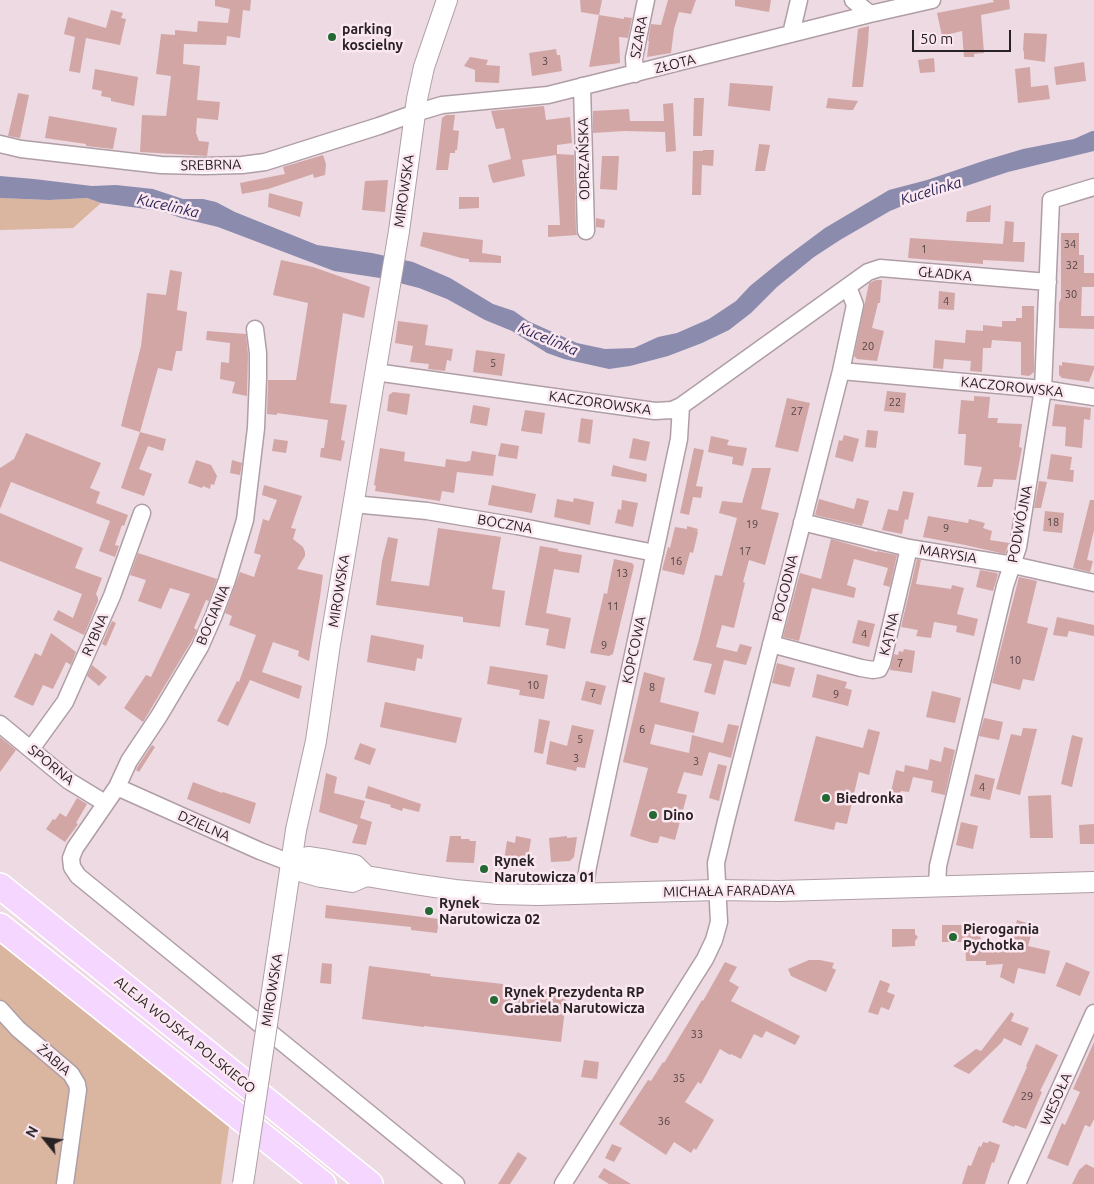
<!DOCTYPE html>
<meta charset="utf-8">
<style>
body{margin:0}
#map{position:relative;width:1094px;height:1184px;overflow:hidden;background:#eddae3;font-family:Ubuntu,sans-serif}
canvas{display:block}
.north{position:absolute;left:20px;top:1114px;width:50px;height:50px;-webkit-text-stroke:4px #fae7f0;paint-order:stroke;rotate:299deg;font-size:14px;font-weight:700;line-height:20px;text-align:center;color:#292225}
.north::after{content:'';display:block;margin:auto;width:18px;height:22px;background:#292225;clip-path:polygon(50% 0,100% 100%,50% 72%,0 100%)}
.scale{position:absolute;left:912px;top:30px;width:99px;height:22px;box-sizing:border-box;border:2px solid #292225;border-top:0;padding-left:6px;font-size:15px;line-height:18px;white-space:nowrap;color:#292225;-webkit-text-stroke:4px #fae7f0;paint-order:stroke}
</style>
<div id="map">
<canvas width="1094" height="1184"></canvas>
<div class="north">N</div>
<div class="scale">50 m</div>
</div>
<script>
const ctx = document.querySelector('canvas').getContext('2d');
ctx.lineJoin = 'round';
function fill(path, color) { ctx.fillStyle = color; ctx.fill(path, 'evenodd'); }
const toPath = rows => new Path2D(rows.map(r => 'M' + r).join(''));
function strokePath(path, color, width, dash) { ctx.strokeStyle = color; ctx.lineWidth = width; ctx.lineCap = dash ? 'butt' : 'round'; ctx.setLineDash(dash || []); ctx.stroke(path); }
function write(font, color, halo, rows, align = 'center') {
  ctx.font = font + ' Ubuntu,sans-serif'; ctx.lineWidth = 5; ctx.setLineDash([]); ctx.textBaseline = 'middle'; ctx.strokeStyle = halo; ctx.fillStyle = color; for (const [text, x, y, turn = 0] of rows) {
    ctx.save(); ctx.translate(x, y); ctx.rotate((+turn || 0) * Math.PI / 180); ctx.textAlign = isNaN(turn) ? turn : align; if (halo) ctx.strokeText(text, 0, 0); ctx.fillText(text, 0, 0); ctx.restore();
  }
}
fill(toPath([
 [0,198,48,200,87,198,101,203,73,228,0,230],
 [0,944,229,1127,221,1184,0,1184]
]), '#dab6a1');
fill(toPath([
 [1092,131,1094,131,1094,151,1008,172,927,199,907,204,890,211,840,240,814,257,777,287,751,313,729,330,702,343,668,356,630,366,609,369,564,359,547,353,512,331,485,320,447,299,419,288,380,278,334,271,218,227,181,218,161,211,101,203,87,198,49,200,0,198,0,176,34,179,92,186,116,185,153,189,183,199,203,199,216,202,235,212,317,245,372,253,413,262,450,278,493,304,514,311,528,321,577,343,605,349,634,348,658,337,677,333,709,319,736,301,750,286,782,260,825,228,889,190,927,180,986,160,1023,149,1074,139]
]), '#8b8bae');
fill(toPath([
 [215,0,251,0,250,11,243,10,240,38,227,36,226,45,184,44,183,64,200,66,197,100,220,102,218,120,197,118,196,133,199,141,209,142,207,156,140,152,142,115,166,116,167,109,171,76,156,74,161,34,175,35,175,30,197,32,198,21,228,23,230,9,215,6],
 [580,0,602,0,599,15,581,12],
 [668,0,696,0,691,14,679,12,674,29,671,53,647,57,649,41,648,41,651,24,661,25],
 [735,0,771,0,769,12,735,6],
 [993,0,1009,0,1010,9,981,15,984,53,974,54,974,57,964,57,962,31,942,36,937,13,994,2],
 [111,10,123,13,121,18,126,19,120,45,86,38,80,73,69,71,75,37,64,34,68,17,106,28],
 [599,15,624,19,624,17,632,18,628,38,619,37,620,63,589,67],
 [869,26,868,44,863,87,852,87,858,29],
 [1024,33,1047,34,1045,62,1024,59,1024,52,1023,50],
 [556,49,557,55,560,55,562,71,532,76,529,53],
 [470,57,488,60,486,65,500,66,499,83,475,82,475,70,464,66],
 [934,58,935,72,920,73,918,60],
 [1084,62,1086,81,1056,85,1054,67],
 [1030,67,1031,87,1048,85,1050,99,1018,103,1015,69],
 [95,69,138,77,134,106,111,101,111,98,101,96,102,91,92,89],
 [730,83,773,86,770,111,728,106],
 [18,93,29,95,20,138,8,136],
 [694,98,704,98,702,136,693,136],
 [828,98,858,101,853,110,849,110,826,108],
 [673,103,676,151,666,152,665,132,624,131,593,133,593,111,629,109,630,121,664,121,663,104],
 [544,106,546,120,570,117,572,143,557,145,557,154,574,155,576,231,577,235,548,237,548,225,560,225,556,155,522,160,525,176,493,183,491,178,488,165,511,159,504,128,496,129,491,111],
 [446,115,455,115,453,130,459,131,457,150,455,150,455,153,450,153,448,170,436,170,442,118],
 [49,116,117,128,113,149,86,146,86,144,45,138],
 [759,144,770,145,765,171,755,171],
 [703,150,714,150,713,166,702,165,701,195,692,195,693,151,703,151],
 [323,155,326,164,325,175,314,178,313,174,268,189,242,194,240,183,285,174,283,167],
 [602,156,619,156,617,190,600,189],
 [388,180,385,212,362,210,365,181],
 [269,193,303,202,300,217,268,207],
 [459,197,479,197,479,208,459,209],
 [991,205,990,222,966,222,967,212],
 [596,218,605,220,604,228,596,227],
 [1005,221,1014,222,1013,242,1025,242,1024,262,983,260,983,264,908,258,910,238,1003,244],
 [423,232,483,240,482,253,501,256,501,263,469,262,469,259,461,258,420,246],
 [1061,233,1079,233,1079,255,1084,255,1084,273,1094,273,1094,287,1082,287,1081,316,1094,316,1094,329,1059,328,1059,303,1061,298],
 [281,260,313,267,370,287,364,318,343,313,330,403,347,405,341,440,345,441,341,461,320,457,321,448,324,448,328,420,277,413,277,415,267,414,268,380,296,380,308,303,273,295],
 [170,270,182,272,177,310,187,312,182,351,176,351,172,371,158,368,140,432,121,426,141,346,147,293,166,295],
 [876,280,882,280,880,303,878,303,872,328,884,331,877,361,857,359,854,356,869,283],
 [939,291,955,293,954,310,938,309],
 [1022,306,1034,306,1034,372,1029,376,1021,375,1021,342,992,340,991,348,983,348,982,372,970,371,971,361,944,359,943,369,933,368,935,340,965,343,966,330,983,331,983,325,1002,327,1002,321,1016,321,1016,318,1022,318],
 [398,321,428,325,425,345,453,349,451,361,447,360,445,371,428,369,429,364,410,362,413,346,395,343],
 [207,331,246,334,248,354,247,396,232,393,235,382,220,379,221,362,229,363,230,343,206,340],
 [476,350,505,354,502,376,473,372],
 [1062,362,1094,366,1094,369,1089,382,1062,378,1059,375,1059,365,1062,366],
 [887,391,906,393,904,413,884,411],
 [393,392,410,394,407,415,387,411,389,395],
 [974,396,990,397,988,418,998,418,997,423,1022,424,1019,447,1022,448,1016,480,994,479,992,487,977,487,982,467,964,465,966,434,958,434,961,400,974,401],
 [787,398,810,403,798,452,775,447],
 [1055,404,1091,408,1090,420,1084,419,1082,448,1065,446,1066,427,1052,426],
 [473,405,490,408,487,426,470,423],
 [525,410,545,413,542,434,521,431],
 [581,418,593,420,590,444,578,442],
 [867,430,878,431,876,448,865,447],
 [140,432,166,439,163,451,148,446,139,469,152,474,144,496,121,488],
 [26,433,101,463,90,488,100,492,96,503,128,515,124,526,122,525,115,545,119,546,115,557,99,551,110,521,11,482,0,509,0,468,14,459],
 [844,435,859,439,853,462,835,457,839,440,842,441],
 [711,436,729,440,727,445,747,448,743,466,732,464,733,457,708,452],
 [633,438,650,442,646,461,629,458],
 [274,439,288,441,286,453,272,451],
 [501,443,519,446,517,459,498,456],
 [380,448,405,452,404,461,445,467,446,459,467,462,467,461,470,461,472,451,496,455,493,476,457,472,454,493,442,491,440,501,375,491,376,486,374,485],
 [694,448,704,450,696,486,703,487,701,498,693,497,689,515,680,513],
 [1051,454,1072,457,1070,470,1074,470,1073,482,1047,479],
 [196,460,211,465,217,476,214,485,211,484,210,489,203,486,202,488,188,483],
 [232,460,242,463,240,475,230,473],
 [613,465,647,474,646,482,611,476],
 [752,468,771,468,761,509,779,513,765,565,749,560,743,582,745,583,734,628,722,625,716,647,737,652,740,644,752,647,746,665,724,660,715,695,704,692,712,664,693,660,699,640,715,575,722,576,737,518,719,513,722,501,742,503],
 [1039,481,1047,482,1041,508,1034,508],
 [264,485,302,496,291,528,296,529,293,539,303,547,305,552,305,556,297,569,323,575,320,597,309,661,298,656,299,651,273,642,262,672,302,686,299,699,250,680,228,726,217,721,237,681,239,682,256,635,229,625,232,616,225,613,240,572,254,577,261,555,254,553,263,519,269,521,277,500,262,495],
 [492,485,536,494,532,513,488,505],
 [903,491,914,493,908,520,905,519,902,534,882,530,888,509,898,511],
 [574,498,594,502,590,525,554,517,557,499,573,502],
 [857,498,869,501,863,524,862,523,862,526,815,515,819,499,854,509],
 [622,500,638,503,633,527,615,523,618,509,621,510],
 [1090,500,1094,500,1094,530,1087,560,1093,561,1090,572,1073,568],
 [1045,511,1064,513,1062,533,1043,531],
 [0,513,83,548,75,568,102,578,96,594,98,598,98,601,84,635,53,620,58,610,73,618,82,594,0,561],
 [928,516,968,523,969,519,985,523,983,528,992,531,990,540,1009,543,1005,554,965,545,923,537],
 [687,526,698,529,697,532,698,532,693,553,690,552,684,575,662,570,668,547,670,548,675,527,687,529],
 [438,528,501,537,492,589,505,591,500,627,463,622,463,617,376,605,382,561,388,537,398,539,391,581,429,586],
 [831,539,877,552,877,551,897,555,890,587,883,585,888,568,854,559,847,585,856,588,854,598,812,588,799,641,783,637,800,573,821,579],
 [540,546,558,549,558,551,582,555,579,573,554,569,546,613,571,618,565,649,546,645,549,629,525,625],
 [138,553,217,579,209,601,206,600,194,628,197,630,191,642,143,722,124,708,146,675,151,677,176,625,190,594,170,588,161,609,138,601,146,580,130,575],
 [614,559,632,563,634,566,613,654,609,656,590,653,604,593,607,594],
 [917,559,921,560,916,584,951,589,952,585,964,588,957,614,978,619,974,636,956,632,957,626,934,622,931,638,916,636,918,630,901,627],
 [980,570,997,573,998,574,993,591,976,587],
 [1019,577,1037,581,1027,623,1048,628,1034,681,1023,679,1020,690,992,683],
 [1057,617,1094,625,1094,636,1069,631,1067,637,1053,635],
 [858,620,875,624,869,647,852,643],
 [112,621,116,623,106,646,102,644],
 [51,633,76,652,71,665,66,662,53,689,43,685,33,706,14,697,35,653,41,656],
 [371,635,424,645,422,659,417,658,415,671,367,662],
 [904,649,915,651,912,673,890,670,894,654,898,655,899,651,903,652],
 [777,663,795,668,790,687,772,683],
 [92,665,107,677,99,686,87,676],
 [490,666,548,675,544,699,519,695,520,690,487,684],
 [644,672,665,678,660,702,699,712,694,733,655,724,650,744,689,753,692,735,723,743,728,724,739,726,731,758,709,752,702,776,684,772,677,793,687,795,675,840,660,836,658,843,653,843,630,836,648,768,623,762],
 [817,674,847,682,845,688,852,690,848,706,812,697],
 [586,681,606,686,601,705,581,700],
 [932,691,961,698,955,723,926,717],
 [385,702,462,718,456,743,380,727],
 [984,718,1003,722,999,740,979,736],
 [539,719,550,721,543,754,534,752],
 [572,725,594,730,585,768,577,767,576,771,546,764,550,741,567,746],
 [1023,728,1037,729,1020,795,996,789,1011,734,1021,736],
 [868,729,880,732,869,775,859,772,847,824,836,822,834,830,794,821,816,736,863,748],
 [1072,735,1083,738,1072,787,1061,784],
 [0,737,16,750,0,772],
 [360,743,376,749,370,765,354,759],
 [152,745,155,747,139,772,136,770,138,766],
 [944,747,955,750,945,795,931,792,933,781,913,777,909,792,901,791,898,806,888,804,896,770,904,772,905,765,928,770,930,759,941,762],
 [718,764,727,766,719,801,709,798],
 [326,773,337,777,334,793,365,801,360,818,372,822,366,845,352,843,358,825,319,812],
 [975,774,995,779,990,800,970,796],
 [193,782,222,793,223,792,256,803,250,824,187,799],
 [368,786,421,804,419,812,403,808,402,811,390,807,391,805,365,798],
 [1051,795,1053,838,1030,838,1028,796],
 [77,798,87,804,76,823,78,824,65,842,46,829,53,819,55,820,60,813,66,817],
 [961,822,978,826,973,849,956,845],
 [1094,824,1094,844,1080,844,1079,825],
 [450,836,461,836,461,839,469,839,470,841,476,841,474,863,446,862],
 [516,836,531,839,527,864,504,860,507,841,515,843],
 [567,836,567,838,577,837,574,857,570,861,551,862,549,838],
 [326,905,439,919,437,933,411,930,411,927,325,918],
 [1017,920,1034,925,1028,946,1050,951,1045,974,1018,968,1014,984,1000,977,1003,964,986,965,986,961,966,961,965,942,942,942,942,925,965,925,965,928,980,927,981,946,988,946,988,952,1009,951],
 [892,929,915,929,915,934,918,937,915,941,915,946,892,947],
 [809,960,820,960,834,963,832,968,836,970,826,992,791,976,788,969],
 [725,962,737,967,729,981,739,987,731,1001,800,1036,795,1045,766,1031,762,1038,754,1034,741,1059,731,1054,730,1055,720,1049,701,1084,698,1082,685,1102,714,1120,696,1150,694,1148,691,1153,674,1142,666,1155,619,1124,648,1080,651,1081,663,1062,664,1063,702,1000,703,1001],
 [1066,962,1090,972,1080,996,1056,986],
 [322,963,332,964,331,984,320,983],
 [369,966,431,974,430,976,503,984,503,985,567,993,561,1042,424,1026,424,1027,362,1019],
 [880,980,890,984,887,992,895,995,889,1010,881,1007,878,1015,868,1012],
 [1011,1012,1014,1014,1011,1021,1029,1028,1021,1046,1004,1038,1002,1042,969,1074,953,1066,976,1049,981,1051],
 [1094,1042,1094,1119,1090,1127,1085,1125,1068,1166,1047,1158,1062,1123,1065,1125,1080,1092,1073,1089],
 [1036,1044,1058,1055,1040,1091,1042,1092,1026,1129,1015,1125,1014,1127,1002,1122,1027,1067,1026,1066],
 [584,1060,599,1062,597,1079,581,1077],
 [989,1141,1000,1145,994,1163,992,1162,985,1184,962,1184,968,1165,971,1166,979,1146,981,1147,983,1142,988,1143],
 [612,1144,622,1148,614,1162,605,1158],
 [518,1152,527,1158,510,1184,498,1184],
 [1086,1164,1094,1168,1094,1184,1072,1184,1079,1170],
 [604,1168,631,1184,609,1184,598,1177]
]), '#d2a6a5');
const minor = toPath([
 [853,0,870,14],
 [791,34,799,0],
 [635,74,634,58,646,0],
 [582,86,586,231],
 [0,144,21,149,161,165,204,166,242,165,265,162,379,126,415,113,442,105,548,95,870,14,932,0],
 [255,329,258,353,258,377,256,428,245,520,227,580,214,615,200,647,159,716,129,761,117,787,75,848,71,858,72,867,78,876,456,1184],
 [841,371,1043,389,1094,397],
 [375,372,655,411,672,410,681,406,868,272,880,268,1048,282],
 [353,504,427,511,517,526,655,553],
 [802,522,909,548,1013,565,1094,583],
 [771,644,861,668,873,670,879,669,882,663,909,548],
 [0,724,69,781,105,803],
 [31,749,65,702,112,596,142,513],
 [117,787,260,851,291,863],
 [937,886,938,866,1005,586,1018,547,1043,389,1051,200,1094,187],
 [584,894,588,866,679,439,681,406],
 [0,1009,18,1029,71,1074,77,1084,78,1090,65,1184],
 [563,1184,705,959,714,940,719,922,716,863,726,821,841,371,855,305,848,287],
 [1017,1184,1094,1013]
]);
const tertiary = toPath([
 [291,863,303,872,321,877,352,882,366,876,414,884,455,890,498,894,538,895,717,890,779,891,1094,882],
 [291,863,308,857,328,860,355,865,366,876],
 [278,951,296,830,316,741,330,644,399,231,417,99,424,67,447,0]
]);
const primary = toPath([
 [0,886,370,1184],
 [0,926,323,1184]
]);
strokePath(minor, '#b09ea6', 19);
strokePath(tertiary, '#b09ea6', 22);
strokePath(primary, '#fff', 28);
strokePath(minor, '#fff', 16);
strokePath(tertiary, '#fff', 20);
strokePath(primary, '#f4d6fe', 25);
const tertiaryBridge = toPath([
 [243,1184,278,951]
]);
strokePath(tertiaryBridge, '#b09ea6', 22, []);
strokePath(tertiaryBridge, '#fff', 20);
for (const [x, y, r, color] of [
 [332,37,5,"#246834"],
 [826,798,5,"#246834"],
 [653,815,5,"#246834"],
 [484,869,5,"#246834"],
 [429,911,5,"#246834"],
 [953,937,5,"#246834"],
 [494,1000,5,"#246834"]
]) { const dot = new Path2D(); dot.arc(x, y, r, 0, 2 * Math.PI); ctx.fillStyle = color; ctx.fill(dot); strokePath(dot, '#fae7f0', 2); }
write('11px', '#534345', null, [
 ["3",545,61],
 ["34",1070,244],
 ["1",924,249],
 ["32",1072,265],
 ["30",1071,294],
 ["4",946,301],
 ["20",868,346],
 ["5",493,363],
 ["22",895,402],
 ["27",797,411],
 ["18",1053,522],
 ["19",752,524],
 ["9",946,528],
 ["17",745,551],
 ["16",676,561],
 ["13",622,573],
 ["11",613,606],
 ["4",864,634],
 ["9",604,645],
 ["10",1015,660],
 ["7",900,663],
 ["10",533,685],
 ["8",652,687],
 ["7",593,693],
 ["9",836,694],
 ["6",642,729],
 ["5",580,739],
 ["3",576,758],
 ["3",696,761],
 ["4",982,787],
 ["33",697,1034],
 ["35",679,1078],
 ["29",1027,1096],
 ["36",664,1121]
]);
write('bold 14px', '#292225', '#fae7f0', [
 ["parking",342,29],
 ["koscielny",342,45],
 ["Biedronka",836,798],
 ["Dino",663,815],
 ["Rynek",494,861],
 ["Narutowicza 01",494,877],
 ["Rynek",439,903],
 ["Narutowicza 02",439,919],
 ["Pierogarnia",963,929],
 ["Pychotka",963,945],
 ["Rynek Prezydenta RP",504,992],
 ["Gabriela Narutowicza",504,1008]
], 'left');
write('14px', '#292225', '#fae7f0', [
 ["SZARA",639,37,-80],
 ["ZŁOTA",675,64,-14],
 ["ODRZAŃSKA",584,159,-91],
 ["SREBRNA",211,165,-1],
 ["MIROWSKA",404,191,-82],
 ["GŁADKA",945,274,5],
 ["KACZOROWSKA",1012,387,6],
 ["KACZOROWSKA",600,403,8],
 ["BOCZNA",505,524,10],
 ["PODWÓJNA",1020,524,-79],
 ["MARYSIA",948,554,9],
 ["POGODNA",785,588,-76],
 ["MIROWSKA",339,591,-81],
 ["BOCIANIA",213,615,-67],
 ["KĄTNA",889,634,-77],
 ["RYBNA",95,635,-66],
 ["KOPCOWA",634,650,-78],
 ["SPORNA",51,765,39],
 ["DZIELNA",204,826,24],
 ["MICHAŁA FARADAYA",729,891,-1],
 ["MIROWSKA",272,990,-81],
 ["ALEJA WOJSKA POLSKIEGO",185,1035,39],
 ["ŻABIA",54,1060,41],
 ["WESOŁA",1056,1099,-66]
]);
write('italic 15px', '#2b2655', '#fae7f0', [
 ["Kucelinka",931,191,-17],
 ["Kucelinka",168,206,13],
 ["Kucelinka",548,339,23]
]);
</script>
